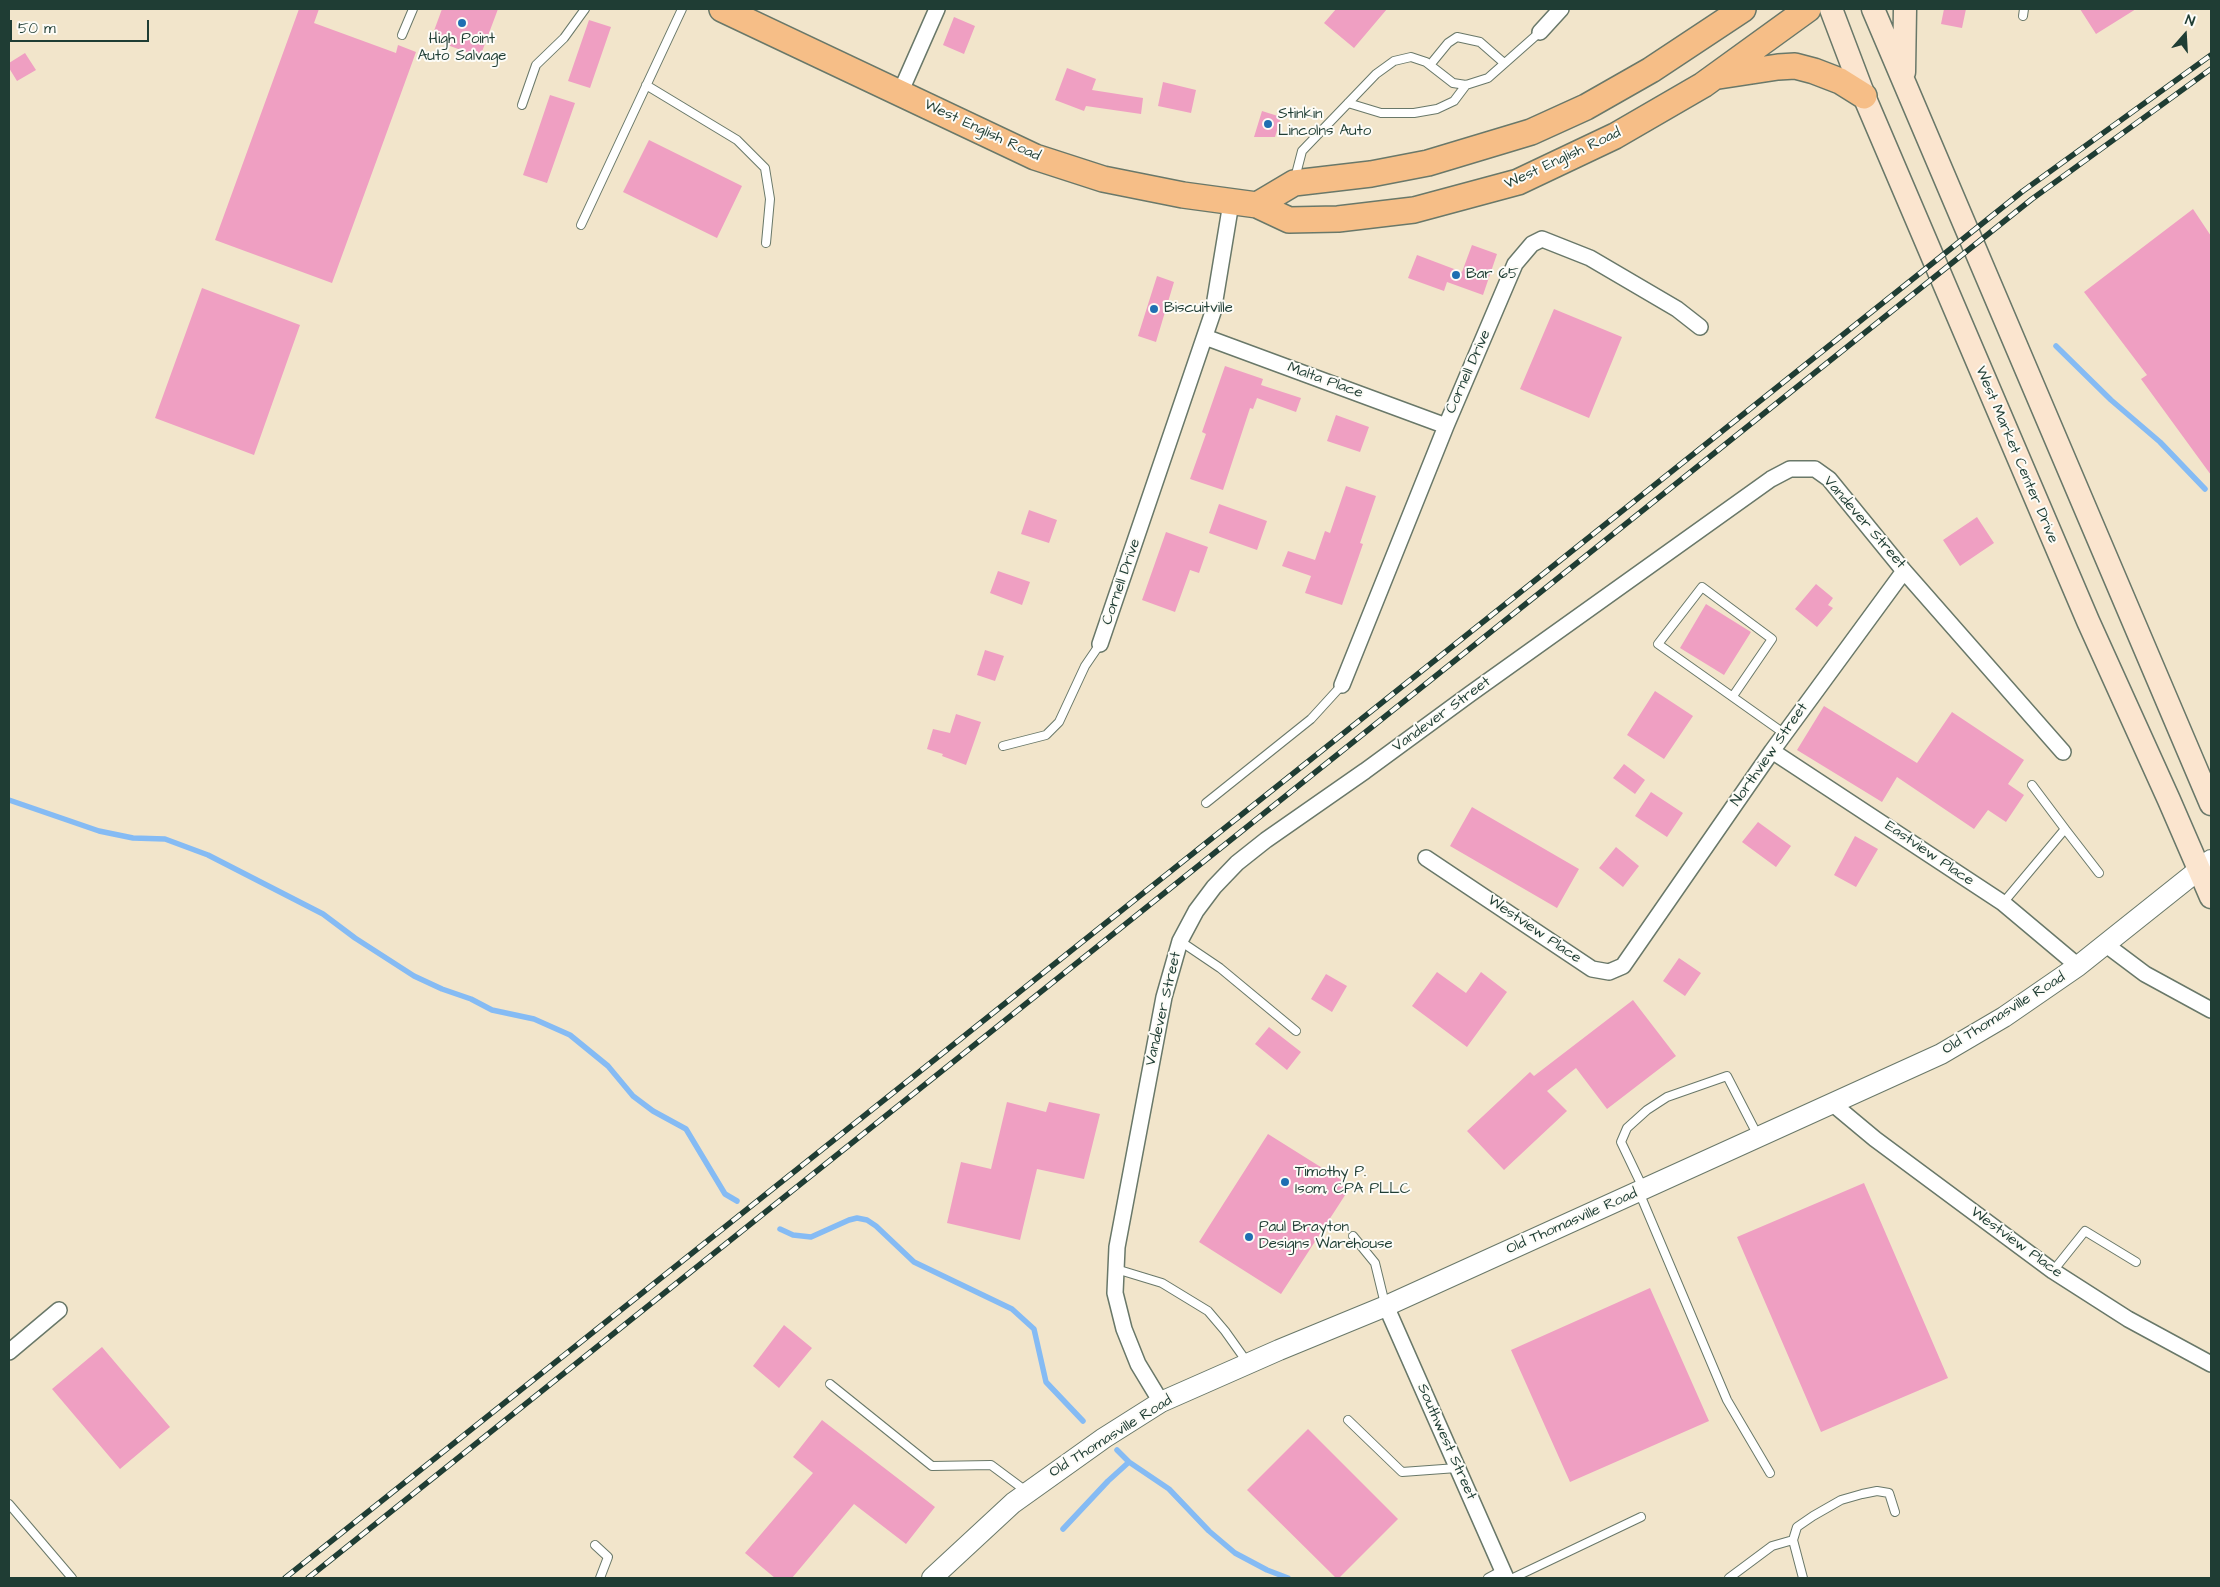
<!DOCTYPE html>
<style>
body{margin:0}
#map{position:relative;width:2220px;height:1587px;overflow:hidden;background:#f2e5cb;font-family:"Architects Daughter",sans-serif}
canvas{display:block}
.frame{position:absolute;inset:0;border:10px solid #1f3d34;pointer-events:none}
.north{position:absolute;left:2160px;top:10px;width:50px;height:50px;-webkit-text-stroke:4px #fdfcf7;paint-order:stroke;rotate:19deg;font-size:14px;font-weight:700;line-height:20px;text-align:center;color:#1f3d34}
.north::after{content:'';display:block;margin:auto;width:18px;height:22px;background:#1f3d34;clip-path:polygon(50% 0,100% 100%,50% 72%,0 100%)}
.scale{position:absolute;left:10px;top:20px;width:139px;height:22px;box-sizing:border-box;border:2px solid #1f3d34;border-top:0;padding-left:6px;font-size:15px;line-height:18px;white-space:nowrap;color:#1f3d34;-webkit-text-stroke:4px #fdfcf7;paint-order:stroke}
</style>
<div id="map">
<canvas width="2220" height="1587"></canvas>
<div class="frame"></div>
<div class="north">N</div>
<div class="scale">50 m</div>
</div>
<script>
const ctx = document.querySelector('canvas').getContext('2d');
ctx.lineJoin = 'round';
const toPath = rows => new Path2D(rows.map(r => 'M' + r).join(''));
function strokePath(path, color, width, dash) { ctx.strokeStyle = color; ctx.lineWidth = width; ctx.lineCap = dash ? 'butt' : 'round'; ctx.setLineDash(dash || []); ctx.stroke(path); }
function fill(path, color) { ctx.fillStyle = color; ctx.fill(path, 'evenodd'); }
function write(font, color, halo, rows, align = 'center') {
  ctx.font = font + ' "Architects Daughter",sans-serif'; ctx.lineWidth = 4; ctx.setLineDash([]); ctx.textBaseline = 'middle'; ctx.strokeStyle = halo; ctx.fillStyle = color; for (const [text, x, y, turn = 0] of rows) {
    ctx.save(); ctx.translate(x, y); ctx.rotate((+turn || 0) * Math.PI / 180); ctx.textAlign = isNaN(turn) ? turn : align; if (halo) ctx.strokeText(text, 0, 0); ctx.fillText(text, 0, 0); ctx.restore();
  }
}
strokePath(toPath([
 [2056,346,2111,400,2160,442,2205,489],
 [9,800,99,831,133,838,165,839,208,855,323,914,355,938,414,976,442,989,471,999,492,1010,534,1019,570,1035,608,1066,633,1096,653,1111,686,1129,725,1194,737,1201],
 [780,1229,793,1235,811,1237,849,1220,857,1218,867,1220,876,1226,914,1262,1012,1309,1034,1329,1046,1382,1083,1421],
 [1117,1450,1129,1462,1169,1489,1209,1531,1235,1553,1267,1570,1288,1578],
 [1063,1529,1108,1481,1129,1462]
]), '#85bbf4', 5.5);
fill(toPath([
 [299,9,319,9,314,23,396,53,398,45,416,52,332,283,215,240],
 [442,9,498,9,480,57,431,39],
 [1336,9,1387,9,1354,48,1324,23],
 [1944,9,1966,9,1962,28,1941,24],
 [2080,9,2136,9,2096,34],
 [954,17,975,26,964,54,943,45],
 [589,20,611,27,590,88,568,81],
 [25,53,36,70,17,81,9,68,9,63],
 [1067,68,1096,79,1092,90,1143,98,1141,114,1086,106,1084,111,1055,100],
 [1163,82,1196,90,1191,113,1158,106],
 [550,95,575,103,547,183,523,175],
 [1262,111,1281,117,1275,137,1254,137],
 [649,140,742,186,717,238,623,192],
 [2193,209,2211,236,2211,475,2141,379,2147,375,2084,292],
 [1472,245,1497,254,1483,295,1447,282,1444,291,1408,278,1417,255,1462,272],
 [1157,276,1174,282,1156,342,1138,336],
 [202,288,300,325,254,455,155,418],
 [1554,309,1622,337,1589,418,1520,389],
 [1225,366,1263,379,1261,385,1301,398,1296,412,1257,398,1253,409,1250,408,1223,490,1190,479,1206,434,1202,432],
 [1336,415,1369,427,1360,452,1327,441],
 [1346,486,1376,496,1360,543,1363,544,1342,605,1305,593,1311,576,1282,566,1288,551,1315,560,1325,531,1330,533],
 [1219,504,1267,521,1257,550,1209,533],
 [1029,510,1057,520,1049,543,1021,534],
 [1977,517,1994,543,1960,566,1943,540],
 [1166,532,1208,547,1199,573,1190,570,1175,612,1142,600],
 [998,571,1030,582,1022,605,990,593],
 [1816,584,1833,598,1828,605,1833,608,1817,627,1795,609],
 [1706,604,1751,632,1724,675,1680,648],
 [985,650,1004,656,995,681,977,675],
 [1655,691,1693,716,1664,759,1627,735],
 [1824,706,1917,763,1952,712,2024,760,2008,784,2024,795,2006,822,1988,810,1974,829,1897,777,1882,802,1797,750],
 [956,714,981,722,966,765,942,756,943,754,927,749,933,729,950,733],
 [1624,764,1645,780,1635,794,1613,778],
 [1651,792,1683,813,1667,837,1635,816],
 [1472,807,1579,869,1557,908,1450,846],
 [1758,822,1791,846,1776,867,1742,842],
 [1855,836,1878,849,1856,887,1834,875],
 [1616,847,1639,866,1623,887,1599,868],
 [1679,958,1701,973,1685,996,1663,981],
 [1437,972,1466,993,1481,972,1507,992,1467,1047,1412,1006],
 [1326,974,1347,986,1332,1012,1311,999],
 [1633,1000,1676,1056,1607,1109,1576,1068,1547,1091,1567,1111,1504,1170,1467,1131,1530,1072,1534,1076],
 [1269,1027,1301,1052,1287,1070,1255,1044],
 [1007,1102,1046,1112,1049,1102,1100,1114,1084,1179,1037,1169,1020,1240,947,1223,961,1162,991,1169],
 [1268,1134,1351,1186,1281,1294,1199,1242],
 [1864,1183,1948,1378,1821,1432,1737,1237],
 [1650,1288,1709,1421,1570,1482,1511,1350],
 [784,1325,812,1348,779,1388,753,1366],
 [102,1347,170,1427,120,1469,52,1389],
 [822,1420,935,1507,906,1544,854,1504,792,1578,775,1578,745,1553,813,1473,793,1457],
 [1308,1429,1398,1519,1339,1578,1336,1578,1247,1490]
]), '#ef9fc2');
const service = toPath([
 [2023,16,2024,9],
 [402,35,413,9],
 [1430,65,1448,43,1457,37,1480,42,1504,63],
 [646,85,737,140,765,168,770,199,766,243],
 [1348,103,1381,113,1414,113,1437,109,1454,101,1466,85],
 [522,105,536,65,564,38,585,9],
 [1295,178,1302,151,1376,74,1394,61,1411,57,1426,62,1453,83,1466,85,1488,78,1540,32],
 [581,225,682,9],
 [1733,696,1772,639,1702,587,1658,644,1785,734],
 [1003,746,1046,735,1059,722,1085,666,1100,644],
 [1206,803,1311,719,1342,685],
 [2065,829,2099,873],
 [2003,903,2065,829,2032,785],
 [1180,941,1220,968,1296,1031],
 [1643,1188,1621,1142,1627,1128,1647,1110,1667,1097,1727,1076,1758,1136],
 [1639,1192,1727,1400,1770,1473],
 [1353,1236,1375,1263,1385,1304],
 [1116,1269,1162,1283,1208,1311,1225,1331,1247,1362],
 [2053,1271,2085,1231,2136,1262],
 [830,1384,932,1466,991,1465,1026,1491],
 [1348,1420,1402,1472,1457,1468],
 [9,1504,72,1578],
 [1793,1540,1797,1527,1813,1516,1841,1500,1862,1494,1877,1491,1889,1493,1895,1512],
 [595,1545,608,1557,600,1578],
 [1488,1578,1503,1570],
 [1513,1578,1641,1517],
 [1729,1578,1772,1546,1793,1540,1803,1578]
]);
const minor = toPath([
 [1540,32,1561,9],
 [900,93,937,9],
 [1205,337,1446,426],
 [1100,644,1213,312,1231,203],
 [1342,685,1446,426,1515,264,1532,244,1542,239,1590,258,1677,309,1700,327],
 [1772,751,2003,903,2078,966],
 [1426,858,1592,969,1609,972,1623,966,1772,751,1904,571],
 [2105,944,2145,974,2211,1010],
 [1833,1104,1875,1139,2053,1271,2128,1319,2211,1364],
 [1386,1306,1506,1578],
 [9,1352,59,1310],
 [1161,1402,1138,1364,1124,1329,1115,1293,1117,1247,1164,997,1180,941,1196,911,1214,887,1237,863,1266,840,1365,771,1470,694,1771,479,1790,469,1815,469,1829,479,1904,571,2063,752]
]);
const tertiary = toPath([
 [932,1578,1013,1503,1104,1438,1161,1402,1279,1350,1386,1306,1941,1054,2004,1017,2078,966,2211,860]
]);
const secondary = toPath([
 [1831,9,1864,96,2088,621,2169,800,2211,897],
 [1873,9,2211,804],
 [1904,72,1905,9]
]);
const primary = toPath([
 [722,9,1035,157,1103,179,1183,195,1257,205,1289,220,1338,219,1414,210,1518,182,1615,136,1703,85,1808,9],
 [1719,76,1778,67,1795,66,1814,71,1840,81,1864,96],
 [1257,205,1294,183,1371,174,1428,163,1531,132,1586,107,1651,70,1743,9]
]);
strokePath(service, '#697869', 10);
strokePath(minor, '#697869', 18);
strokePath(tertiary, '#697869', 22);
strokePath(secondary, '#697869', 25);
strokePath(primary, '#697869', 28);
strokePath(service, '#fff', 8);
strokePath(minor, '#fff', 15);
strokePath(tertiary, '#fff', 20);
strokePath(secondary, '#fbe5cf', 22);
strokePath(primary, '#f6be87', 25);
const rail = toPath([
 [285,1578,2023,191,2211,55],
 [308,1578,2032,199,2211,69]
]);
strokePath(rail, '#1f3d34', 5.5);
strokePath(rail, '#fdfcf7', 4, [11]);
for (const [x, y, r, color] of [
 [462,23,5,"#1f6fb2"],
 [1268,124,5,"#1f6fb2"],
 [1456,275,5,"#1f6fb2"],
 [1154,309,5,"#1f6fb2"],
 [1285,1182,5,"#1f6fb2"],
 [1249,1237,5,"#1f6fb2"]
]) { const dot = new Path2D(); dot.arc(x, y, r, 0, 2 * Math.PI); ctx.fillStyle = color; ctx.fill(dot); strokePath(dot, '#fdfcf7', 2); }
write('15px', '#1f3d34', '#fdfcf7', [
 ["High Point",462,40,"center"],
 ["Auto Salvage",462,57,"center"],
 ["Stinkin",1278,115],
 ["Lincolns Auto",1278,132],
 ["Bar 65",1466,275],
 ["Biscuitville",1164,309],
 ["Timothy P.",1295,1173],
 ["Isom, CPA PLLC",1295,1190],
 ["Paul Brayton",1259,1228],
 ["Designs Warehouse",1259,1245]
], 'left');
write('15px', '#1f3d34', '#fdfcf7', [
 ["West English Road",982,131,25],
 ["West English Road",1563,159,-25],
 ["Cornell Drive",1469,372,-66],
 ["Malta Place",1325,381,20],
 ["West Market Center Drive",2016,455,67],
 ["Vandever Street",1864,523,49],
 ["Cornell Drive",1122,582,-71],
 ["Vandever Street",1442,715,-36],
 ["Northview Street",1770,755,-55],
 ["Eastview Place",1929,854,34],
 ["Westview Place",1534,930,34],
 ["Vandever Street",1164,1009,-77],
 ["Old Thomasville Road",2004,1014,-32],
 ["Old Thomasville Road",1572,1222,-24],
 ["Westview Place",2016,1243,36],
 ["Old Thomasville Road",1111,1437,-32],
 ["Southwest Street",1446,1442,66]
]);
</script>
